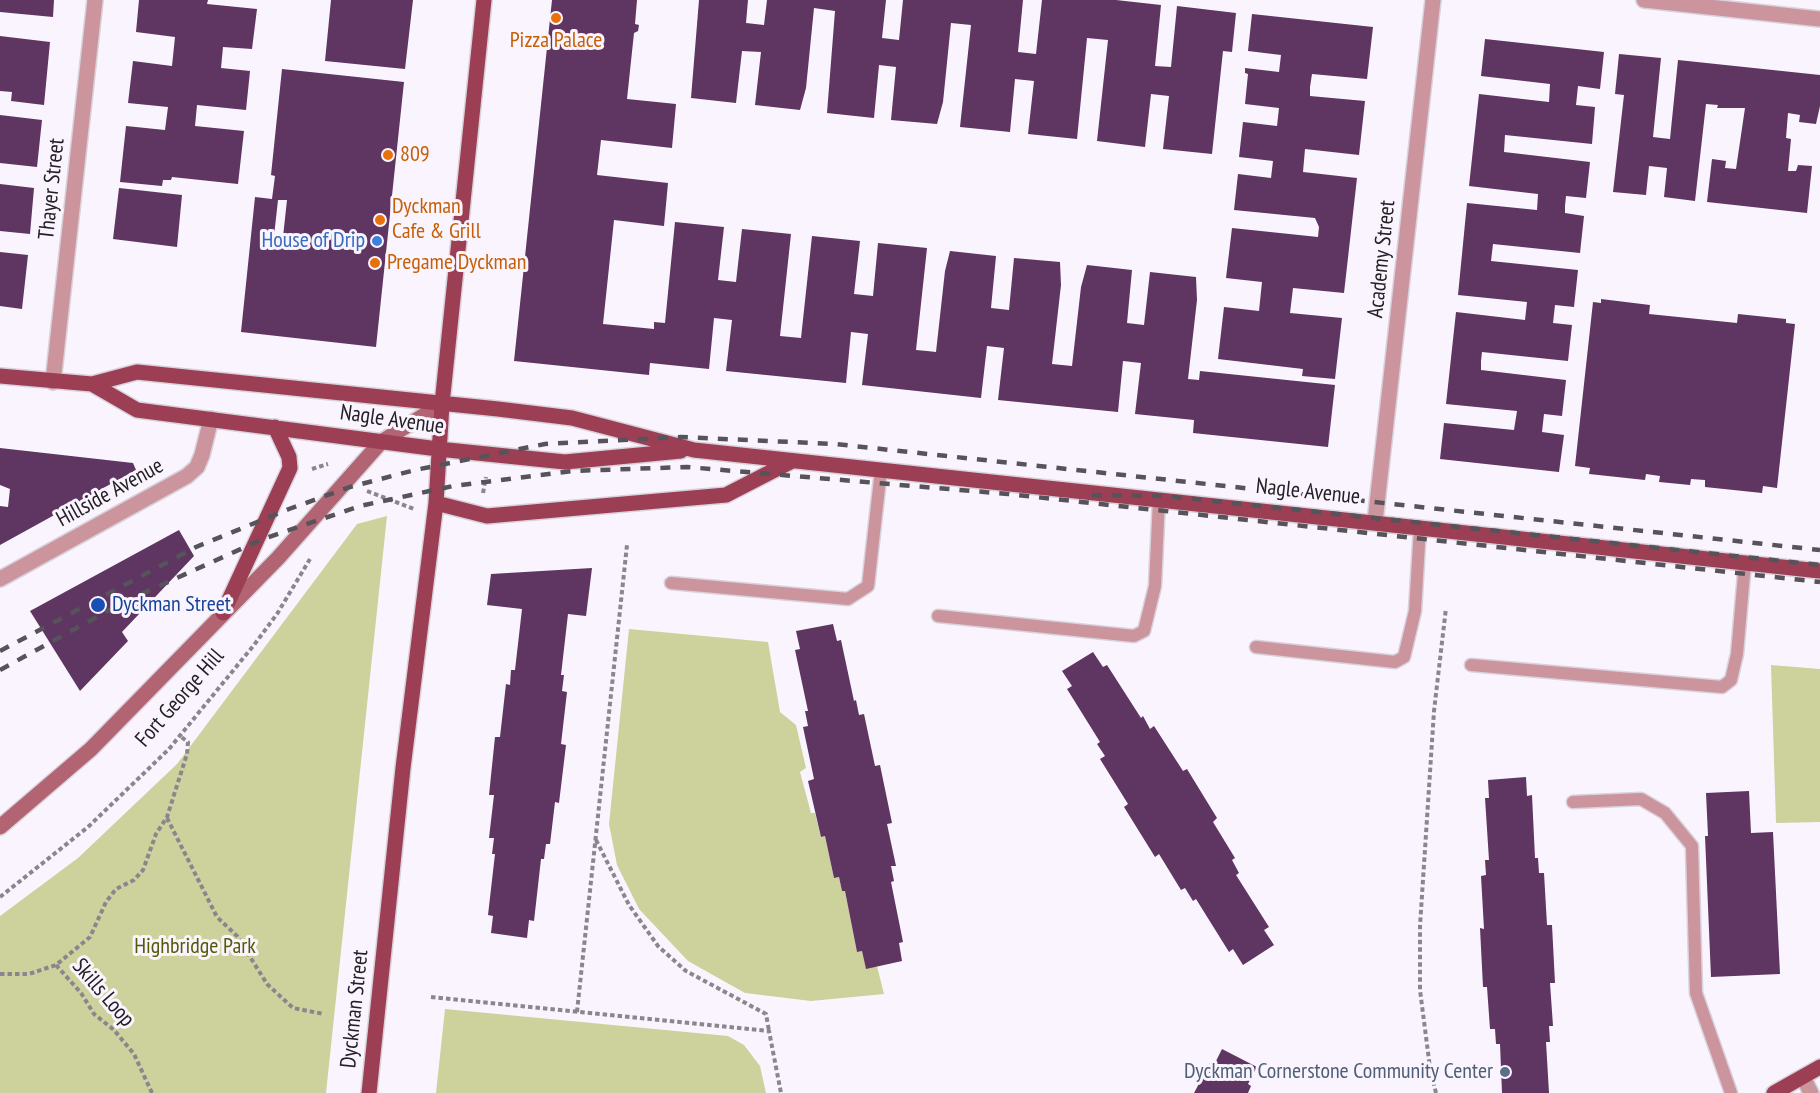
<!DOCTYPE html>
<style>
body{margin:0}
canvas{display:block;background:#faf4fe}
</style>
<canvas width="1820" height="1093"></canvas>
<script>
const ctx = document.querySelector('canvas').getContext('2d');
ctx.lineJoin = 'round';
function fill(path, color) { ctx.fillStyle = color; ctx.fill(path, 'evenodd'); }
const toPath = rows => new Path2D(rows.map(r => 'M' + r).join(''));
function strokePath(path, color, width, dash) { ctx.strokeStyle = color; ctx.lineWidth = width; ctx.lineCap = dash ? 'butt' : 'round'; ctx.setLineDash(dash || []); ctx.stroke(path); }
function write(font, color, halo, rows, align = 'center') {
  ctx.font = font + ' "PT Sans Narrow",sans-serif'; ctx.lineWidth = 6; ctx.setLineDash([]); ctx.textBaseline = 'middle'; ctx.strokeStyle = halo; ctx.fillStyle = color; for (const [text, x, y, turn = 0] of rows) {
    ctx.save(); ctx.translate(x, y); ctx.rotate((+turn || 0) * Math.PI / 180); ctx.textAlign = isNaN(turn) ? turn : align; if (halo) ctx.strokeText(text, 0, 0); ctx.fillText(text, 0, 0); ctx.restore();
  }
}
fill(toPath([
 [387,516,326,1093,0,1093,0,916,78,858,177,764,357,524],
 [629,629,768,642,780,712,796,725,806,768,800,772,811,813,815,813,821,837,825,836,834,878,839,877,842,891,845,891,857,952,862,951,866,968,877,966,884,994,811,1001,745,993,688,961,639,909,617,865,609,824],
 [1771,665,1820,669,1820,822,1776,823],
 [445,1009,728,1036,744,1045,760,1066,766,1093,436,1093]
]), '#cdd29c');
fill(toPath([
 [0,0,54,0,53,17,0,12],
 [139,0,208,0,207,4,257,9,252,49,223,47,221,68,250,71,246,110,197,105,195,126,244,131,238,184,172,177,171,180,163,180,162,186,120,182,126,126,165,130,168,107,128,103,133,61,172,66,175,37,136,32],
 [331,0,413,0,405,69,325,61],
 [552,0,637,0,635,24,639,25,638,31,634,33,627,99,676,104,672,148,601,140,597,175,668,183,664,226,614,220,603,324,654,329,654,322,665,323,675,222,724,227,718,280,736,282,742,229,791,234,780,336,801,338,812,236,860,241,854,294,873,296,878,243,927,248,916,350,927,351,936,352,945,271,950,251,996,256,991,308,1009,310,1014,258,1060,262,1061,285,1052,364,1072,366,1081,287,1087,265,1132,270,1127,323,1144,325,1150,272,1196,277,1197,300,1188,379,1199,380,1200,371,1335,385,1328,447,1193,433,1194,420,1135,414,1141,363,1123,361,1118,412,998,400,1004,348,987,346,981,398,862,385,868,334,851,332,846,383,726,371,732,320,714,318,709,369,650,363,649,375,514,361],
 [699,0,748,0,746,23,764,25,767,0,886,0,882,38,899,40,903,0,1023,0,1018,52,1036,54,1042,0,1116,0,1161,5,1155,66,1171,67,1177,6,1236,13,1232,52,1223,51,1212,154,1163,149,1169,96,1151,94,1145,147,1097,141,1108,40,1087,38,1077,139,1028,134,1034,81,1015,79,1010,132,960,127,971,25,951,23,943,102,937,124,891,120,896,67,879,65,874,118,827,113,835,11,814,8,806,88,800,110,755,105,761,52,742,51,736,103,691,98],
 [1252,14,1373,27,1367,79,1312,74,1310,87,1310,96,1365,101,1359,155,1305,149,1303,172,1357,178,1344,293,1293,288,1290,313,1342,318,1335,379,1302,376,1303,369,1218,359,1224,307,1259,311,1262,282,1226,278,1232,228,1318,237,1319,227,1315,218,1234,210,1238,174,1271,178,1273,161,1239,157,1243,122,1277,126,1279,108,1245,104,1248,74,1245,73,1245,68,1279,72,1281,55,1248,51],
 [0,36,50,42,44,105,11,101,12,92,0,91],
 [1485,39,1604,52,1600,89,1578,86,1576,105,1595,107,1592,144,1505,135,1504,152,1590,162,1586,198,1566,196,1565,206,1565,213,1584,216,1580,253,1493,244,1491,261,1578,270,1574,307,1555,305,1553,323,1572,325,1568,361,1482,352,1481,361,1481,370,1566,380,1562,416,1544,414,1542,432,1564,435,1559,472,1440,459,1444,423,1514,430,1517,411,1446,404,1456,312,1525,320,1527,302,1458,295,1467,203,1537,210,1538,194,1469,186,1479,94,1549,102,1550,84,1481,76],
 [1619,54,1661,58,1653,137,1661,138,1670,139,1678,60,1820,75,1820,106,1816,124,1799,122,1800,115,1788,113,1786,138,1791,139,1788,171,1796,171,1798,165,1812,166,1807,213,1707,202,1712,159,1726,161,1725,168,1736,169,1745,108,1717,108,1718,105,1706,104,1695,201,1664,197,1667,168,1649,166,1646,195,1613,192,1624,95,1615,94],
 [282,69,404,82,376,347,241,332,255,197,272,199,275,176,271,175],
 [278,200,287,200,282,246,273,245],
 [0,115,42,120,37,167,0,163],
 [0,184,34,188,30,234,0,231],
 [119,188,182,195,177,247,113,239],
 [0,252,28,255,22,309,0,306],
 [1601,299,1650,305,1649,314,1737,323,1738,314,1786,319,1786,323,1795,324,1777,488,1763,486,1762,493,1705,487,1705,480,1691,479,1690,485,1659,482,1660,476,1646,474,1645,480,1589,474,1590,468,1575,466,1593,302,1601,303],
 [0,448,133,463,136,470,0,545,0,506,8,507,10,489,0,485],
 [179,530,194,556,122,632,128,641,80,691,30,611],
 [592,568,586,616,568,614,561,675,564,675,562,691,567,692,561,744,566,745,559,803,555,802,550,844,546,844,544,859,541,859,534,921,529,920,527,938,491,933,493,916,488,915,495,854,492,854,494,838,489,838,494,795,489,795,495,737,500,737,506,684,510,685,511,670,515,670,522,609,487,605,491,574],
 [833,624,837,641,841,640,854,701,856,700,859,715,864,714,875,766,880,765,892,823,887,824,896,866,891,866,894,881,891,882,903,942,899,943,902,961,866,969,862,951,857,952,845,891,842,891,839,877,834,878,825,836,821,837,808,781,814,779,803,727,808,726,805,711,808,711,795,650,800,649,796,631],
 [1093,652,1103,667,1107,665,1141,718,1143,716,1150,729,1154,726,1183,771,1187,769,1217,818,1213,822,1235,858,1232,860,1239,873,1236,875,1269,927,1264,930,1274,945,1243,965,1233,949,1229,952,1196,899,1193,901,1185,888,1181,890,1159,854,1155,857,1124,807,1128,804,1100,759,1105,756,1097,744,1100,742,1067,689,1072,686,1062,671],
 [1526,777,1527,796,1532,795,1535,858,1538,858,1539,873,1544,873,1547,925,1552,925,1555,983,1550,983,1553,1026,1549,1026,1550,1042,1546,1042,1549,1093,1502,1093,1500,1044,1496,1044,1495,1029,1490,1029,1487,987,1483,987,1480,928,1484,929,1481,876,1486,875,1485,860,1489,860,1485,798,1489,798,1488,780],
 [1749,791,1751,833,1773,832,1780,974,1711,977,1705,836,1708,836,1706,793],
 [1222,1049,1257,1067,1248,1084,1251,1086,1248,1093,1194,1093,1210,1063,1214,1065]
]), '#5f3562');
const service = toPath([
 [671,583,848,599,868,586,881,470],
 [938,616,1134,636,1144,631,1155,586,1159,499],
 [1256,647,1395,662,1404,657,1415,611,1420,527],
 [1471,665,1722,687,1731,680,1737,654,1745,563],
 [1573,802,1641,799,1665,813,1692,846,1696,993,1731,1093]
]);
const minor = toPath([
 [53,382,95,0],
 [1803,1077,1811,1093]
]);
const tertiary = toPath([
 [1644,0,1820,19],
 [1375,522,1433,0],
 [0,579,187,476,197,467,202,455,211,419]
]);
const secondary = toPath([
 [0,827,91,749,278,558,381,442,442,404]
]);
const primary = toPath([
 [0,376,92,384,137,372,498,409,572,418,694,450,1820,571],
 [92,384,137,410,438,449,565,462,681,451],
 [436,503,487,516,726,495,792,461],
 [223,613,290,468,289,457,275,427],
 [369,1093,403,768,436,503,442,404,484,0],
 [1774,1093,1820,1067]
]);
strokePath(service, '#d8d2db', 15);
strokePath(minor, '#d8d2db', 18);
strokePath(tertiary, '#d8d2db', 18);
strokePath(secondary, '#d8d2db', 18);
strokePath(primary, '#d8d2db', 18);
strokePath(toPath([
 [312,469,328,464],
 [367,491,414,509],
 [483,493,486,477],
 [167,818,217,917,237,936,267,984,293,1008,324,1014],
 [596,840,629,905,658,946,686,971,766,1014,769,1031],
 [0,897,88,827,169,749,254,645,277,614,310,559],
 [56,965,81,993,94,1014,114,1030,134,1054,152,1093],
 [0,974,29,974,56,965,90,937,106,902,116,889,134,880,143,870,156,834,167,817,187,754,188,742,180,736],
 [431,997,769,1031,781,1093],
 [577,1012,627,545],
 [1436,1093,1430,1068,1420,990,1420,926,1434,711,1446,608]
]), '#8b868e', 4, [4.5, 3]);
strokePath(service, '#cc959d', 12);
strokePath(minor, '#cc959d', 15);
strokePath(tertiary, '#cc959d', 15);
strokePath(secondary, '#b26472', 15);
strokePath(primary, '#9d3f54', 15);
strokePath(toPath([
 [1092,495,1165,496,1820,565],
 [0,651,196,547,289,509,350,487,415,470,545,444,681,437,835,444,1820,550],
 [0,670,126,601,263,539,360,506,453,486,572,471,687,467,1008,494,1820,582]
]), '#57535a', 4.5, [10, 10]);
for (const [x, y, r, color] of [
 [556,18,6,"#e8710a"],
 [388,155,6,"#e8710a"],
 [380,220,6,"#e8710a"],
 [377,241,6,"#3f7fe0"],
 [375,263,6,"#e8710a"],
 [98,605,8,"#1a4fb4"],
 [1505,1072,6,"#5c6f8a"]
]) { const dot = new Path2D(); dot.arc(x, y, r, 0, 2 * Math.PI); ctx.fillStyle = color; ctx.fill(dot); strokePath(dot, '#faf4fe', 2); }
write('22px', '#c56008', '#faf4fe', [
 ["Pizza Palace",556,41,"center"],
 ["809",400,155],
 ["Dyckman",392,207],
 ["Cafe & Grill",392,232],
 ["Pregame Dyckman",387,263]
], 'left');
write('22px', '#242026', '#faf4fe', [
 ["Thayer Street",52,189,-84],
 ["Academy Street",1382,259,-84],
 ["Nagle Avenue",392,420,8],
 ["Nagle Avenue",1308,492,6],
 ["Hillside Avenue",110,493,-29],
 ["Fort George Hill",180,698,-49],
 ["Skills Loop",103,993,49],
 ["Dyckman Street",355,1009,-84]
]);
write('22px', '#366cbe', '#faf4fe', [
 ["House of Drip",365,241]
], 'right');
write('22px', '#164399', '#faf4fe', [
 ["Dyckman Street",112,605]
], 'left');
write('22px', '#565908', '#faf4fe', [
 ["Highbridge Park",195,947]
]);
write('22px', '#4e5e75', '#faf4fe', [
 ["Dyckman Cornerstone Community Center",1493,1072]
], 'right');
</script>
